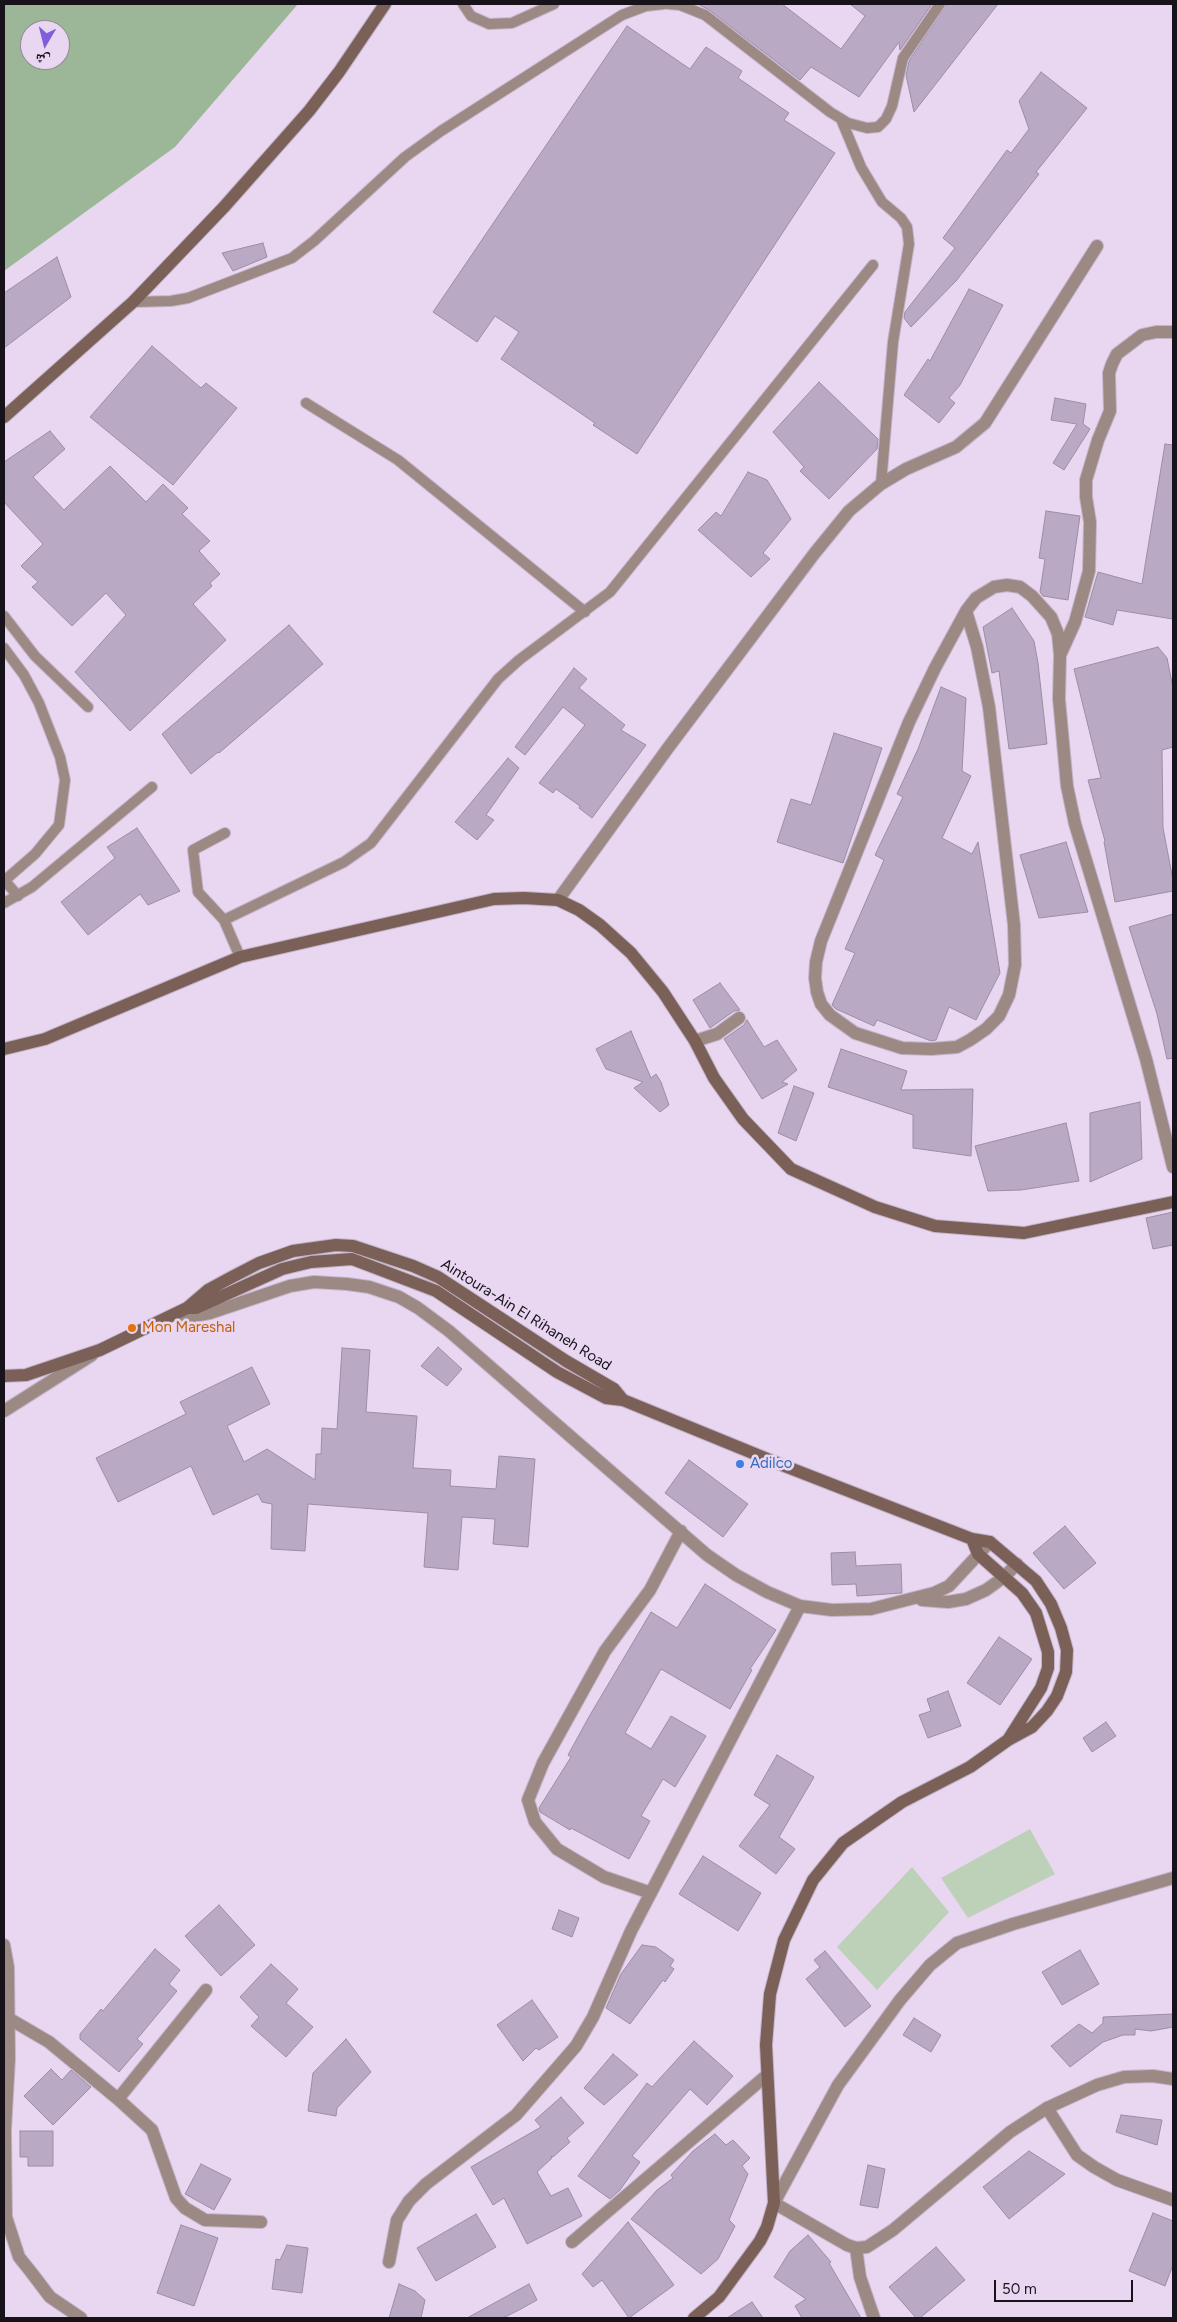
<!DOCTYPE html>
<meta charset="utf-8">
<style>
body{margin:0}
#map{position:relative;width:1177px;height:2322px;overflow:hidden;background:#e9d7f2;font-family:Figtree,"Noto Naskh Arabic",sans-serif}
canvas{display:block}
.frame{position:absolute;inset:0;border:5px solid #18121b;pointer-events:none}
.north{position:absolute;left:20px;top:20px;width:50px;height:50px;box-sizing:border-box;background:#e9d7f2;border:1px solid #95889c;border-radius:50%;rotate:188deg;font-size:14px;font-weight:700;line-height:20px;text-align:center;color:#18121b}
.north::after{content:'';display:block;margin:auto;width:18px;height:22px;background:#7e5fd9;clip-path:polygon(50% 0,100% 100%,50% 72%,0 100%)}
.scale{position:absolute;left:994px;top:2280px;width:139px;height:22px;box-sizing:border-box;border:2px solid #18121b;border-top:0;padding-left:6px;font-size:15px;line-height:18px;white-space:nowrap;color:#18121b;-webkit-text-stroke:4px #e9d7f2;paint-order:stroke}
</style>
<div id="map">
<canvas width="1177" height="2322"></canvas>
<div class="frame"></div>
<div class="north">ش</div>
<div class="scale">50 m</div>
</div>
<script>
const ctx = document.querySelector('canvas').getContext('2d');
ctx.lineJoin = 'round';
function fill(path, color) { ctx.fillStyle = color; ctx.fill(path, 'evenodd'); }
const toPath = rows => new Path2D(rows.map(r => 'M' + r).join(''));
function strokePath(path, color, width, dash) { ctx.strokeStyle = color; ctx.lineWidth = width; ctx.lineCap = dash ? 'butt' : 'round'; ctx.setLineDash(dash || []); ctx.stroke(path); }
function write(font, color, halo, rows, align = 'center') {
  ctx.font = font + ' Figtree,sans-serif'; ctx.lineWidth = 5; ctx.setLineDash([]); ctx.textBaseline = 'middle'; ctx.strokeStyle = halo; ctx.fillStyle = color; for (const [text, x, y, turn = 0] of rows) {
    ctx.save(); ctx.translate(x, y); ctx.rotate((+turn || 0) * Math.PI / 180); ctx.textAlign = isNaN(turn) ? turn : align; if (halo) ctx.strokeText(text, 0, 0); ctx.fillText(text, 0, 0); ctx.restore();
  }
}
fill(toPath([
 [1030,1829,1055,1874,968,1918,941,1878],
 [912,1867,949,1912,877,1990,837,1947]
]), '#bdd1b9');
fill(toPath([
 [4,4,298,4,175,147,4,271],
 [30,30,60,30,60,60,30,60]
]), '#9cb797');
const building = toPath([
 [698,4,782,4,841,49,865,16,850,4,932,4,900,50,899,42,859,97,811,67,800,80,709,10,698,4],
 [947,4,998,4,914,112,906,75,909,61,947,4],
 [627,26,690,69,706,47,742,71,738,78,789,113,784,120,835,153,637,454,593,425,595,423,501,359,519,332,495,316,477,342,433,312,627,26],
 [1041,72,1087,108,1036,172,1039,174,956,281,911,327,904,318,905,312,955,248,943,238,1007,150,1011,153,1029,129,1019,101,1041,72],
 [263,243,267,257,233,271,222,253,263,243],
 [57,257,71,297,4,348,4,293,57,257],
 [969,289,1003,305,960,385,949,398,955,403,939,423,904,395,928,359,930,361,969,289],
 [152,346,201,388,206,383,237,408,173,485,90,417,152,346],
 [819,382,878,439,877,449,829,499,800,471,804,467,773,432,819,382],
 [1055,398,1086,404,1083,424,1090,429,1064,470,1053,463,1077,424,1051,420,1055,398],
 [50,431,65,449,33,477,64,510,110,466,146,502,163,484,188,508,182,514,210,541,199,551,220,574,210,583,212,586,193,604,226,640,130,731,75,672,126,615,106,593,72,626,32,587,38,582,21,566,43,544,4,502,4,462,50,431],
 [1165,444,1173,445,1173,619,1117,610,1113,625,1085,617,1098,572,1142,584,1165,444],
 [748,472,767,480,791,519,763,553,770,559,751,577,698,530,716,512,721,516,748,472],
 [1046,511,1080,516,1068,600,1043,596,1040,592,1045,559,1039,558,1046,511],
 [1012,608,1034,641,1038,663,1047,744,1009,749,999,671,992,673,983,627,1012,608],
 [289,625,323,664,219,753,218,752,191,774,162,734,289,625],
 [1158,647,1167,658,1173,688,1173,747,1162,750,1163,828,1173,880,1173,891,1115,902,1104,842,1105,841,1088,780,1101,778,1074,669,1158,647],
 [574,668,587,679,579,688,625,725,621,730,646,745,592,818,579,808,580,806,556,789,553,793,539,783,585,725,563,707,525,755,515,747,574,668],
 [941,687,966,698,962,771,971,776,942,838,972,854,978,842,1000,973,976,1020,949,1007,936,1040,931,1041,877,1020,874,1026,836,1009,832,1005,855,953,845,949,884,860,875,855,903,797,897,794,918,749,941,687],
 [834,733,882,748,843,863,777,842,791,799,811,805,834,733],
 [508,758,519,768,486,815,494,820,477,840,455,822,508,758],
 [137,828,180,891,148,905,140,894,88,935,61,902,115,858,107,847,137,828],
 [1066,842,1088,912,1039,918,1020,855,1066,842],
 [1173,914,1173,1058,1167,1059,1157,1014,1129,927,1173,914],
 [720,983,740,1010,734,1011,710,1028,693,1000,720,983],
 [747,1020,764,1047,777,1040,797,1070,782,1082,788,1084,762,1099,724,1039,744,1025,747,1020],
 [631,1031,651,1078,656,1074,661,1082,669,1105,660,1112,634,1088,643,1082,606,1069,596,1049,631,1031],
 [841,1049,907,1071,901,1090,973,1089,971,1156,913,1148,913,1115,828,1087,841,1049],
 [794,1086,814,1093,796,1141,778,1133,794,1086],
 [1140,1102,1142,1159,1090,1182,1090,1113,1140,1102],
 [1066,1123,1079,1181,1021,1190,988,1191,975,1146,1066,1123],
 [1173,1212,1173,1245,1153,1249,1146,1218,1173,1212],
 [438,1347,462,1369,447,1386,421,1366,438,1347],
 [342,1348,370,1350,366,1412,417,1416,413,1468,451,1470,450,1486,496,1489,499,1456,535,1459,528,1547,493,1544,495,1519,462,1517,458,1570,424,1567,428,1513,308,1504,305,1551,271,1549,272,1504,262,1502,258,1494,213,1515,191,1466,118,1502,96,1458,186,1414,180,1402,252,1367,270,1404,227,1426,244,1462,267,1449,315,1480,316,1454,321,1454,322,1428,337,1429,342,1348],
 [689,1460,748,1504,723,1537,665,1493,689,1460],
 [1065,1526,1096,1563,1064,1589,1033,1553,1065,1526],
 [855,1552,856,1566,901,1564,902,1593,857,1596,856,1584,832,1585,831,1553,855,1552],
 [705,1584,776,1630,750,1669,752,1670,730,1709,661,1669,625,1733,651,1749,671,1716,706,1736,675,1787,663,1779,641,1816,650,1821,629,1859,571,1828,570,1830,540,1812,539,1808,571,1757,568,1755,590,1715,651,1612,677,1628,705,1584],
 [999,1637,1032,1659,1000,1705,967,1683,999,1637],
 [948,1691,961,1726,928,1738,919,1715,931,1711,927,1699,948,1691],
 [1106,1722,1116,1736,1092,1752,1083,1738,1106,1722],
 [777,1755,814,1777,779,1837,795,1849,776,1874,739,1846,770,1805,754,1795,777,1755],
 [703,1856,761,1893,738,1931,679,1894,703,1856],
 [219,1905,255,1945,221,1976,185,1936,219,1905],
 [559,1910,579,1918,572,1937,552,1929,559,1910],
 [642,1945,656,1947,674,1960,670,1966,674,1969,665,1982,663,1980,630,2024,606,2008,621,1974,642,1945],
 [155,1949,180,1970,169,1984,177,1991,137,2039,143,2044,119,2072,80,2039,80,2034,101,2009,103,2011,155,1949],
 [1080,1950,1099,1984,1062,2005,1042,1972,1080,1950],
 [825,1951,871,2006,845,2027,806,1979,820,1967,814,1960,825,1951],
 [271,1964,298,1989,286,2003,313,2027,286,2057,251,2026,259,2017,240,1997,271,1964],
 [532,2000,558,2037,539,2050,536,2048,523,2061,497,2025,532,2000],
 [1173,2014,1173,2027,1151,2031,1135,2029,1135,2035,1123,2035,1103,2042,1070,2067,1051,2046,1079,2024,1092,2033,1103,2023,1103,2017,1173,2014],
 [914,2018,941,2035,931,2052,903,2035,914,2018],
 [346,2039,371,2072,337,2108,336,2116,308,2111,313,2073,346,2039],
 [694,2041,733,2076,707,2105,690,2089,632,2156,640,2162,620,2190,610,2199,578,2176,647,2083,652,2087,694,2041],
 [613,2054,638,2075,604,2105,584,2088,613,2054],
 [51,2069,62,2080,71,2070,91,2087,53,2125,24,2096,51,2069],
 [561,2097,584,2123,567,2138,570,2142,553,2157,551,2156,552,2158,537,2172,551,2196,568,2188,582,2216,527,2244,504,2198,493,2205,471,2167,541,2127,535,2120,561,2097],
 [1121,2115,1162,2120,1157,2145,1116,2132,1121,2115],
 [20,2131,53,2131,53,2166,28,2166,28,2157,20,2157,20,2131],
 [715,2134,726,2145,733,2140,750,2158,742,2166,748,2174,729,2220,735,2226,718,2259,701,2274,631,2219,657,2190,673,2178,671,2175,693,2151,715,2134],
 [1029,2151,1065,2174,1009,2219,983,2187,1029,2151],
 [201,2164,231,2179,214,2210,185,2194,201,2164],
 [868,2165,885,2169,878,2208,860,2205,868,2165],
 [1153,2213,1173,2221,1173,2265,1165,2286,1129,2271,1153,2213],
 [476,2214,496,2247,436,2281,417,2248,476,2214],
 [628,2222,674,2285,629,2318,602,2280,593,2287,582,2274,628,2222],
 [181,2225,218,2238,194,2306,157,2293,181,2225],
 [808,2235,831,2262,829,2263,861,2318,802,2318,795,2306,806,2299,774,2277,790,2251,808,2235],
 [287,2245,308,2248,302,2293,272,2289,276,2259,280,2260,287,2245],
 [936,2247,965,2280,920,2318,916,2318,889,2287,936,2247],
 [399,2284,415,2291,425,2300,421,2318,389,2318,399,2284],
 [529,2284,537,2300,519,2310,503,2318,467,2318,529,2284],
 [752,2302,763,2318,727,2318,752,2302]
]);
fill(building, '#baa9c4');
strokePath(building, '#9c8ca5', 1);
const service = toPath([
 [463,4,471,16,489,24,512,23,554,4],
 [668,4,680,5,705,15,830,112,848,123,867,128,878,127,886,119,892,106,903,58,940,4],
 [841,119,861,167,882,202,901,218,907,227,909,244,893,342,881,484],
 [133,302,171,301,188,298,292,258,314,241,405,157,441,131,622,15,646,6,664,4],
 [306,403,398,460,585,612],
 [4,616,35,656,88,707],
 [4,648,24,675,39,703,60,757,65,780,59,825,35,854,4,881],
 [225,833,193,850,198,892,224,920,240,957],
 [5,881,18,896],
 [4,903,32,887,152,787],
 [224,920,344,862,371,843,498,679,519,660,610,592,873,265]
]);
const minor = toPath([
 [966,611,977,647,989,707,1014,925,1015,965,1009,995,999,1016,986,1029,970,1040,957,1047,931,1049,902,1048,855,1033,830,1015,821,1004,817,992,815,978,816,962,821,941,909,722,935,668,966,611,976,598,994,587,1007,585,1020,587,1032,596,1051,617,1058,634,1060,655,1059,699,1067,786,1075,824,1146,1059,1173,1167],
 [1061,653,1075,622,1089,571,1090,522,1086,497,1086,480,1098,440,1110,411,1109,373,1112,364,1117,354,1142,335,1156,332,1173,332],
 [558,900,668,748,814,554,849,511,881,484,906,469,956,447,985,423,1097,246],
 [695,1041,717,1034,739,1018],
 [176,1314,194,1316,210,1313,290,1286,314,1282,347,1284,369,1287,399,1297,418,1308,449,1331,707,1555,736,1575,767,1592,800,1606],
 [4,1411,92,1355],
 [922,1600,948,1602,966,1599,986,1590,1004,1577,1017,1564],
 [651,1893,604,1877,557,1849,535,1822,528,1800,543,1763,605,1651,650,1590,681,1531],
 [4,1945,8,1967,9,2059,5,2130,6,2217,4,2218],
 [8,2018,49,2042,118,2099,206,1990],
 [118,2099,152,2130,176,2198,185,2208,205,2220,261,2222],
 [1047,2108,1077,2155,1094,2167,1117,2180,1173,2200],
 [774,2203,838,2085,900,2000,930,1965,957,1943,1013,1924,1173,1878],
 [6,2217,19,2257,31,2272,50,2297,81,2318],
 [572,2242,767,2075],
 [856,2248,860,2277,874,2318],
 [389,2262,397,2220,409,2201,426,2184,516,2115,576,2046,593,2017,631,1931,800,1606,832,1610,871,1609,934,1593,949,1586,990,1542]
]);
const tertiary = toPath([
 [774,2203,847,2245,856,2248,867,2247,893,2230,1010,2132,1047,2108,1097,2085,1124,2077,1153,2076,1173,2079]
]);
const secondary = toPath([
 [4,417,133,302,224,207,309,111,339,72,385,4],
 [4,1049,45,1039,240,957,494,899,524,898,558,900,579,910,600,925,631,953,663,992,695,1041,714,1078,743,1119,791,1169,875,1207,935,1226,1024,1233,1173,1202],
 [187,1308,208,1290,232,1277,259,1263,293,1251,336,1245,353,1246,413,1266,438,1277,566,1361,614,1389,623,1400],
 [4,1376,26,1375,100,1350,187,1308,196,1308,282,1269,311,1262,352,1259,436,1291,557,1372,606,1398,623,1400,782,1465,972,1539,990,1542,1036,1581,1051,1604,1061,1628,1067,1650,1066,1672,1057,1696,1047,1711,1032,1727,1008,1740,970,1767,902,1802,843,1843,813,1880,784,1940,770,1994,766,2045,774,2203,767,2227,760,2241,719,2297,694,2318],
 [972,1539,978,1554,1022,1593,1036,1613,1048,1652,1048,1668,1041,1688,1008,1740]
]);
strokePath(service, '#c3b4cb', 12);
strokePath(minor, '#c3b4cb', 14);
strokePath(tertiary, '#c3b4cb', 14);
strokePath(secondary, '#c3b4cb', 14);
strokePath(service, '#9c8983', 10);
strokePath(minor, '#9c8983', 12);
strokePath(tertiary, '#9c8983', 12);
strokePath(secondary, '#7b6057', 12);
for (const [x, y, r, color] of [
 [132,1328,5,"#e8710a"],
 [740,1464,5,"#3f7fe0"]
]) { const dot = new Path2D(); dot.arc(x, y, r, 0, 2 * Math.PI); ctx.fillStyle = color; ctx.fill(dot); strokePath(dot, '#e9d7f2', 2); }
write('15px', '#18121b', '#e9d7f2', [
 ["Aintoura-Ain El Rihaneh Road",526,1315,32]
]);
write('15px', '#c56008', '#e9d7f2', [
 ["Mon Mareshal",142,1328]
], 'left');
write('15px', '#366cbe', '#e9d7f2', [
 ["Adilco",750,1464]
], 'left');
</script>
